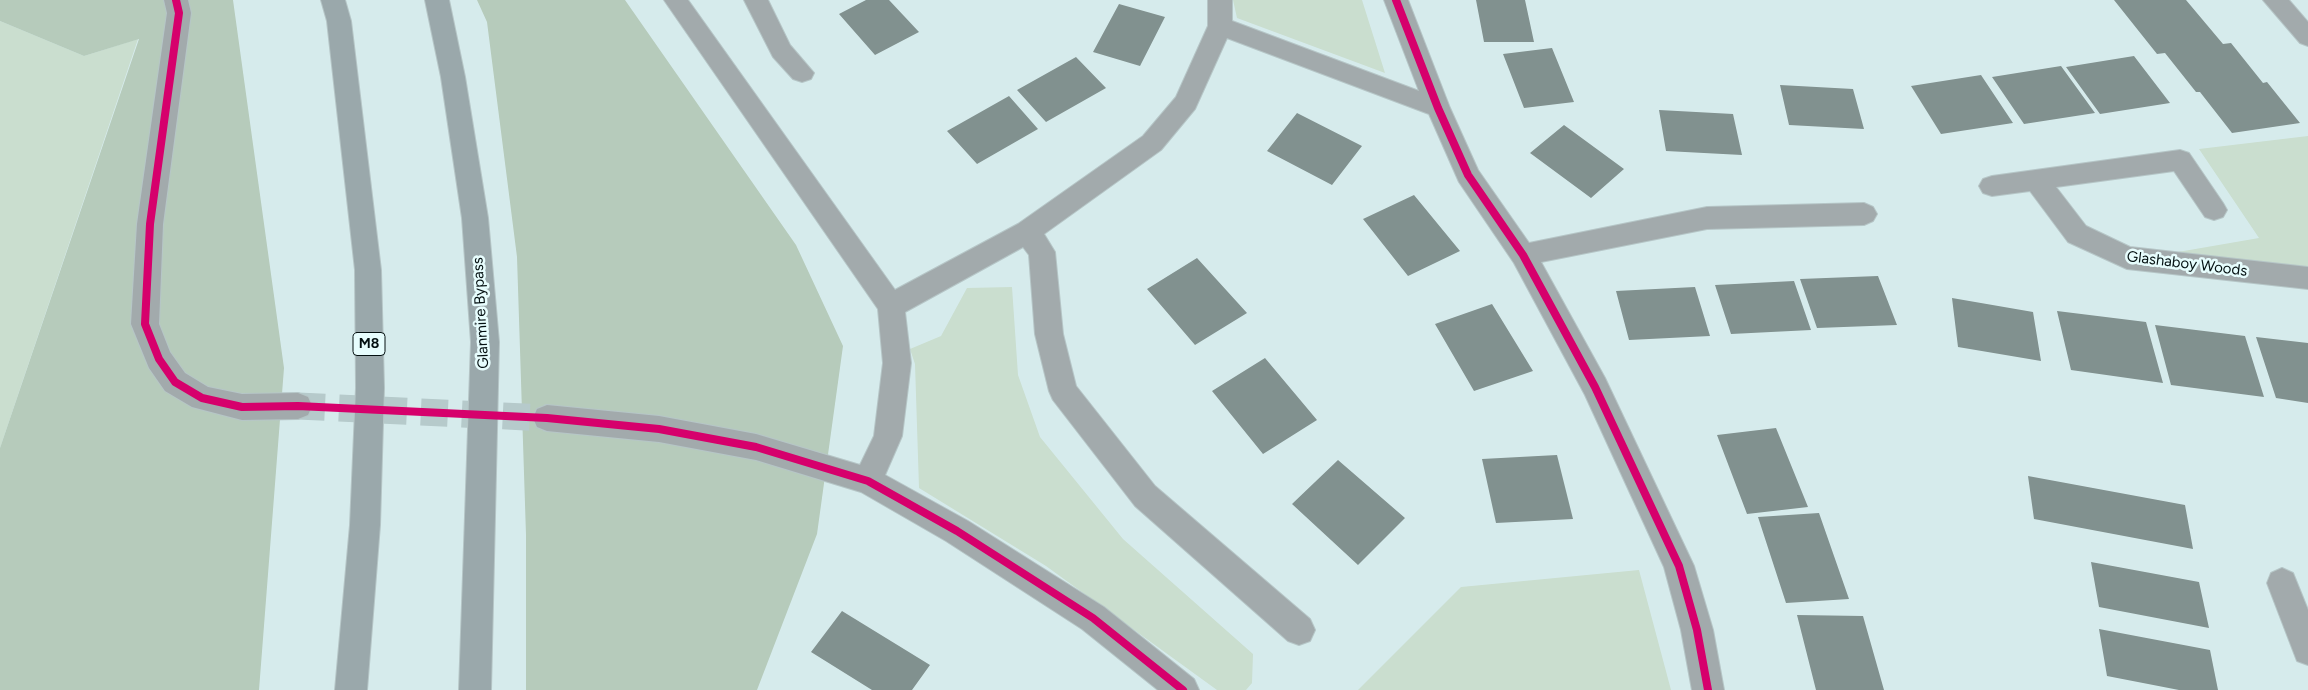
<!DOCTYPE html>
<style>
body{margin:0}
canvas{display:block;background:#d6ebec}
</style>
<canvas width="2308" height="690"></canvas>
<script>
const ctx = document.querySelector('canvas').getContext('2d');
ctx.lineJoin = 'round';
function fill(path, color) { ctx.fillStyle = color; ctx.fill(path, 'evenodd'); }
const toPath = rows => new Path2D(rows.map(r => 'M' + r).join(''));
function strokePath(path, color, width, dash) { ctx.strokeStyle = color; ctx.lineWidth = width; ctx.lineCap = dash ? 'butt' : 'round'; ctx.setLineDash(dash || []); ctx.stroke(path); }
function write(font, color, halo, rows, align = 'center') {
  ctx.font = font + ' Figtree,sans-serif'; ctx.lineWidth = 5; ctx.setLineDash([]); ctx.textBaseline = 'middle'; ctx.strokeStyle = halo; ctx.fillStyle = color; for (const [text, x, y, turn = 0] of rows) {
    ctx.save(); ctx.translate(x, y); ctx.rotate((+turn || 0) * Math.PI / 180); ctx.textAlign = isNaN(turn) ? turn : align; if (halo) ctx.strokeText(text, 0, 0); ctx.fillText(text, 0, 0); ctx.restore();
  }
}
fill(toPath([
 [1233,0,1362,0,1385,73,1237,18],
 [0,21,84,56,138,39,0,448],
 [2308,136,2308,267,2255,265,2178,252,2259,238,2199,149],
 [1012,287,1018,375,1040,437,1123,539,1253,654,1252,683,1246,690,1217,690,1046,566,919,488,915,364,910,349,941,336,967,288],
 [1639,570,1671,690,1358,690,1461,587]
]), '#cadecf');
fill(toPath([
 [0,0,233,0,284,368,259,690,0,690,0,448,139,39,84,56,0,21],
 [477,0,625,0,796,245,843,346,817,534,757,690,526,690,526,535,517,257,487,22]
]), '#b6cbbb');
fill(toPath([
 [866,0,889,0,919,32,875,55,839,14],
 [1476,0,1525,0,1534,42,1484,42],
 [2114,0,2186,0,2223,44,2231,43,2263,83,2267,82,2300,123,2232,133,2200,92,2196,92,2165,53,2157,54],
 [1119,4,1165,17,1140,66,1093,52],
 [1552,48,1574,102,1524,108,1503,54],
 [2134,56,2170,103,2100,114,2066,67],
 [1076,57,1106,88,1046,122,1017,90],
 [2061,66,2095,113,2024,124,1992,77],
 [1981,75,2013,123,1941,134,1911,86],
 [1780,85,1853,89,1864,129,1789,125],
 [1009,96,1038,129,977,164,947,131],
 [1659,110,1733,114,1742,155,1666,151],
 [1297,113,1362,146,1332,185,1267,151],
 [1564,125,1624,169,1591,198,1530,153],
 [1414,195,1460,251,1408,276,1363,219],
 [1197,258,1247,313,1195,345,1147,289],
 [1878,276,1897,325,1817,328,1800,279],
 [1794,281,1811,330,1731,334,1715,285],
 [1695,287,1710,336,1629,340,1616,291],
 [1952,298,2033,312,2041,361,1958,347],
 [1492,304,1533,371,1474,391,1435,324],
 [2057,311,2146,322,2163,383,2071,370],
 [2155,325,2245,336,2264,397,2171,385],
 [2256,337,2308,343,2308,403,2276,398],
 [1265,358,1317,420,1263,454,1212,391],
 [1776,428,1808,507,1747,514,1717,435],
 [1557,455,1573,519,1496,523,1482,459],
 [1338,460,1405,518,1358,565,1292,504],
 [2028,476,2185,505,2193,549,2034,519],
 [1819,513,1849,599,1786,603,1758,517],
 [2091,562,2199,582,2209,628,2099,607],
 [842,611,930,665,912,690,872,690,811,652],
 [1797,615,1863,616,1884,690,1816,690],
 [2099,629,2210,650,2218,690,2179,690,2107,676]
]), '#81918f');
strokePath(toPath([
 [298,406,547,418]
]), '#b6cacb', 27, [27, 14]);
const minor = toPath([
 [164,0,188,0,191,13,163,224,159,324,170,352,185,373,208,387,242,394,298,393,308,397,312,406,308,415,298,419,242,420,192,407,165,391,149,368,131,324,137,224,167,13,164,0],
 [664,0,688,0,895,290,1018,224,1143,136,1176,97,1208,26,1208,0,1232,0,1232,21,1419,91,1384,0,1408,0,1450,108,1478,170,1529,243,1707,207,1864,203,1873,207,1877,214,1873,221,1864,225,1707,229,1541,262,1605,378,1694,566,1713,630,1724,690,1692,690,1681,630,1664,567,1585,395,1514,263,1459,182,1429,114,1227,38,1195,109,1161,150,1044,234,1055,252,1063,334,1076,386,1155,486,1310,619,1315,630,1310,641,1299,645,1288,641,1135,506,1053,400,1049,391,1035,334,1029,255,1023,247,905,312,911,363,902,436,885,475,968,521,1104,607,1194,679,1199,690,1158,690,1082,629,946,541,861,492,756,460,659,442,547,431,537,427,533,418,537,409,547,405,659,416,756,434,860,465,874,436,883,363,878,309,664,0],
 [744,0,768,0,790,45,814,73,811,79,802,82,793,79,773,57,744,0],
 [2263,0,2289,0,2308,22,2308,46,2300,43,2263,0],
 [2180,150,2189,153,2223,203,2227,210,2223,217,2214,220,2205,217,2174,171,2056,187,2086,226,2130,247,2308,267,2308,289,2127,269,2068,242,2030,191,1992,196,1983,193,1979,186,1983,179,1992,176,2180,150],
 [2282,568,2293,573,2308,610,2308,665,2297,661,2267,583,2271,573,2282,568]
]);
const motorway = toPath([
 [321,0,345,0,351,21,381,270,384,388,380,525,367,690,335,690,350,525,356,388,355,270,327,21,321,0],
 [425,0,449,0,465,77,488,218,499,342,491,690,459,690,471,342,462,218,441,77,425,0]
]);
strokePath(minor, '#b6c6c7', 2);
strokePath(motorway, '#b6c6c7', 2);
fill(minor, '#a2aaac');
fill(motorway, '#9aa8ab');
strokePath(toPath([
 [176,0,179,13,150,224,145,324,159,359,175,382,202,398,242,407,298,406,547,418,659,429,756,447,868,481,957,531,1093,618,1183,690],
 [1396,0,1438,108,1468,175,1523,255,1595,387,1679,566,1697,630,1708,690]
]), '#d6006c', 8);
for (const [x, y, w] of [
 [369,344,32]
]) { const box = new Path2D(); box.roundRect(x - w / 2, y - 11.5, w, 23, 4); ctx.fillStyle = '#e7fdfd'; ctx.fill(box); strokePath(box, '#041011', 1); }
write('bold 14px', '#041011', null, [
 ["M8",369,344]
]);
write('15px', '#041011', '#e7fdfd', [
 ["Glashaboy Woods",2187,264,7],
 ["Glanmire Bypass",481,313,-93]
]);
</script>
